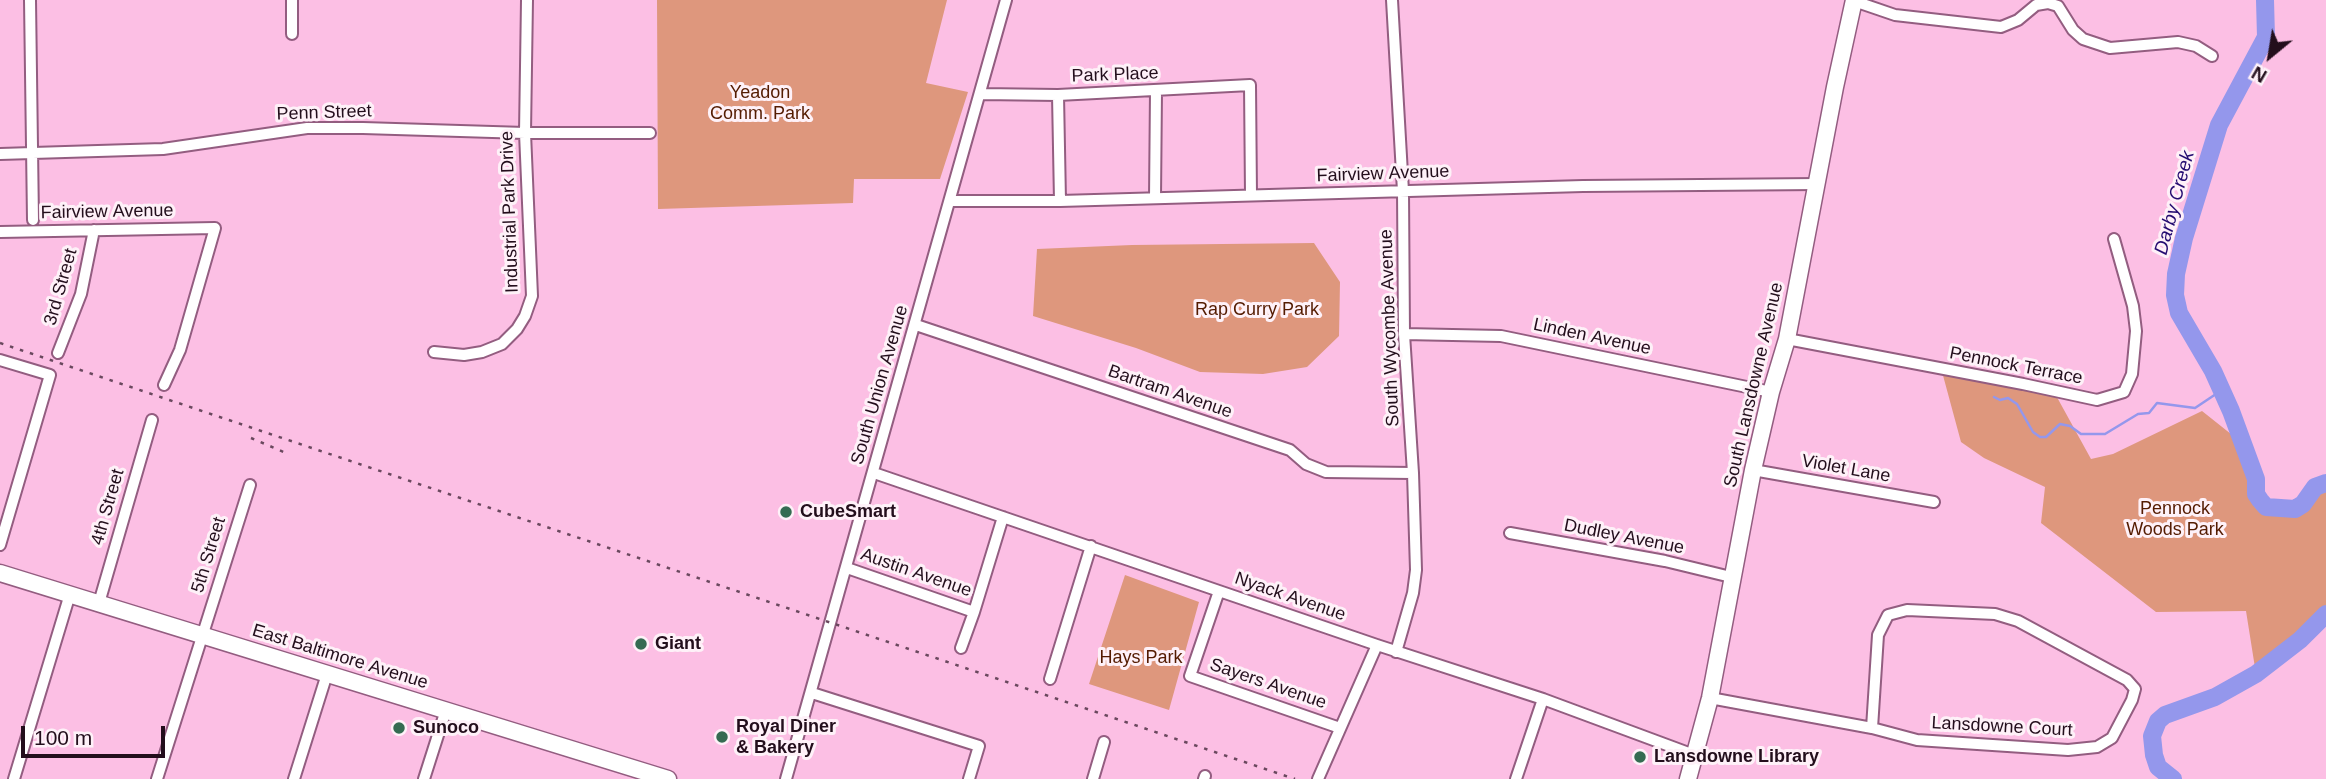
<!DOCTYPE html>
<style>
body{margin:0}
#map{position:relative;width:2326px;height:779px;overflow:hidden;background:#fcbfe4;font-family:Helvetica,sans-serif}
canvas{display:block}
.north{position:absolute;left:2235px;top:21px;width:70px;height:70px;-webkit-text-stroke:5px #fef1f8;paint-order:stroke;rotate:210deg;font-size:19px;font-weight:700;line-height:28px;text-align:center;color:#230e1c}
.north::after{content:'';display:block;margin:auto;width:24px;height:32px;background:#230e1c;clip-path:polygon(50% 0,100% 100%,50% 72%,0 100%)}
.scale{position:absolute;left:21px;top:726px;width:144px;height:32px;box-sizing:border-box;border:4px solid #230e1c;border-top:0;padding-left:9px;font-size:21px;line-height:24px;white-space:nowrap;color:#230e1c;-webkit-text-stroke:5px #fef1f8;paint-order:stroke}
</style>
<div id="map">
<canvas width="2326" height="779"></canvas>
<div class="north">N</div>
<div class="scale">100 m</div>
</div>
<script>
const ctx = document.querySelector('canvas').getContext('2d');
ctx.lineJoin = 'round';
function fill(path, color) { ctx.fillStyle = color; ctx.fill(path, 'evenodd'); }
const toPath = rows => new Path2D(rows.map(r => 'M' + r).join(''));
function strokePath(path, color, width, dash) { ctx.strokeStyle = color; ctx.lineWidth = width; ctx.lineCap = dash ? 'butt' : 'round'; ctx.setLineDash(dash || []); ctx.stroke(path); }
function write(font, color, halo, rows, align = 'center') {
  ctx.font = font + ' Helvetica,sans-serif'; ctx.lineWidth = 6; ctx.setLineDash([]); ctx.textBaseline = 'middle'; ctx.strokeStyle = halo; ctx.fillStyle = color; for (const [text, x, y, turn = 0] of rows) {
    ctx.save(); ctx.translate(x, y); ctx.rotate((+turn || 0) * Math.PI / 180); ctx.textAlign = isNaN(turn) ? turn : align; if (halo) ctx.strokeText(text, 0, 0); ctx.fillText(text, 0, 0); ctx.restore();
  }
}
fill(toPath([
 [657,0,947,0,926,83,968,92,940,179,854,179,853,203,658,209],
 [1314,243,1340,282,1339,336,1307,367,1263,374,1200,372,1136,348,1033,316,1037,249,1132,245],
 [1941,368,2053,390,2091,459,2113,454,2202,411,2241,442,2256,479,2256,494,2266,507,2295,509,2303,504,2315,487,2326,483,2326,614,2300,640,2256,674,2246,611,2156,612,2041,523,2045,487,1984,458,1961,442],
 [1125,575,1199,602,1169,710,1089,684]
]), '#de977d');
strokePath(toPath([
 [1994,397,2000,400,2008,398,2017,404,2033,432,2040,437,2046,437,2060,424,2070,426,2081,434,2105,434,2138,414,2149,413,2157,403,2195,408,2222,390]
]), '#9497ec', 2.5);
strokePath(toPath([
 [2265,0,2266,37,2219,125,2184,238,2176,274,2175,295,2179,313,2213,371,2231,411,2256,479,2256,494,2260,500,2266,507,2295,509,2303,504,2315,487,2326,483],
 [2173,779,2158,767,2154,755,2152,736,2158,721,2165,715,2215,697,2256,674,2300,640,2326,614]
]), '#9497ec', 18);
const minor = toPath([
 [30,0,33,220],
 [292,0,292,34],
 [1392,0,1403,191,1404,334,1413,473,1416,570,1413,593,1396,652],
 [1854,1,1895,15,2001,27,2018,20,2036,5,2048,3,2058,6,2073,30,2083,39,2110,48,2178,42,2196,46,2212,56],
 [981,94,1058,95,1250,85,1251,195],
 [1058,95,1060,201],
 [0,154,163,149,307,128,363,128,525,133,650,133],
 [1155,198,1156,91],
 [950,201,1060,201,1583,186,1818,184],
 [0,232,215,228,180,350,164,385],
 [916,325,1290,450,1306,464,1326,472,1413,473],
 [1404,334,1501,336,1771,392],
 [1787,339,2023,384,2097,400,2124,392,2132,374,2136,331,2133,306,2114,239],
 [434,352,464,355,482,352,502,344,517,329,525,316,532,296,525,133,527,0],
 [58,353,81,294,94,230],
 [0,360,50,375,0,545],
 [1753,470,1934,502],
 [874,473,1377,645,1543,699,1694,755],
 [1510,533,1665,561,1731,577],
 [847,568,974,612],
 [1219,591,1190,676,1340,728],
 [99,603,152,420],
 [961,648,974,612,1003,517],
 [1050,679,1091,546],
 [812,693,979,746,969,779],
 [1710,698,1872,728,1917,740,2068,750,2097,747,2112,738,2132,700,2135,689,2127,680,2018,621,1995,614,1907,610,1888,615,1878,635,1872,728],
 [14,779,70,594],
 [157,779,250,485],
 [294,779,327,674],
 [424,779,446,710],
 [786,779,1006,0],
 [1093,779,1104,742],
 [1204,779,1205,776],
 [1318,779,1377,645],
 [1516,779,1543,699]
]);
const primary = toPath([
 [0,573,668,779],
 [1688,779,1710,698,1753,470,1771,392,1787,339,1835,87,1854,0]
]);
strokePath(minor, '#935d80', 14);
strokePath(primary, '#935d80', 19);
strokePath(minor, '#fff', 10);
strokePath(primary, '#fff', 16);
strokePath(toPath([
 [0,343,1295,779],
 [251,438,286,453]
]), '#6a485e', 2.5, [3.5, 7]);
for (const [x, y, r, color] of [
 [786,512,7,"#356b52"],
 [641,644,7,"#356b52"],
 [399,728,7,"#356b52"],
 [722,737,7,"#356b52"],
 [1640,757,7,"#356b52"]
]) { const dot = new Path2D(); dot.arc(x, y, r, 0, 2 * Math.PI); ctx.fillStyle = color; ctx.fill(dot); strokePath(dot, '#fef1f8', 2.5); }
write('18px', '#230e1c', '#fef1f8', [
 ["Park Place",1115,75,-2],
 ["Penn Street",324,113,-2],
 ["Fairview Avenue",1383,174,-2],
 ["Fairview Avenue",107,212,-1],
 ["Industrial Park Drive",510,212,-92],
 ["3rd Street",61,287,-74],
 ["South Wycombe Avenue",1390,328,-92],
 ["Linden Avenue",1592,337,12],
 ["Pennock Terrace",2016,366,11],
 ["South Union Avenue",880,385,-74],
 ["South Lansdowne Avenue",1754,385,-77],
 ["Bartram Avenue",1170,392,19],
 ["Violet Lane",1846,469,10],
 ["4th Street",108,507,-74],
 ["Dudley Avenue",1624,537,11],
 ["5th Street",209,555,-73],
 ["Austin Avenue",916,573,19],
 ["Nyack Avenue",1290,597,19],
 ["East Baltimore Avenue",340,657,17],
 ["Sayers Avenue",1268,684,19],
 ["Lansdowne Court",2002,727,3]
]);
write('18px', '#541b01', '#fef1f8', [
 ["Yeadon",760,93],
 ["Comm. Park",760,114],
 ["Rap Curry Park",1257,310],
 ["Pennock",2175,509],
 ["Woods Park",2175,530],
 ["Hays Park",1141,658]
]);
write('bold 18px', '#230e1c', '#fef1f8', [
 ["CubeSmart",800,512],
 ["Giant",655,644],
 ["Royal Diner",736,727],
 ["& Bakery",736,748],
 ["Sunoco",413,728],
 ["Lansdowne Library",1654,757]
], 'left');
write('italic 19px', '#250c71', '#fef1f8', [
 ["Darby Creek",2175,203,-75]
]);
</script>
